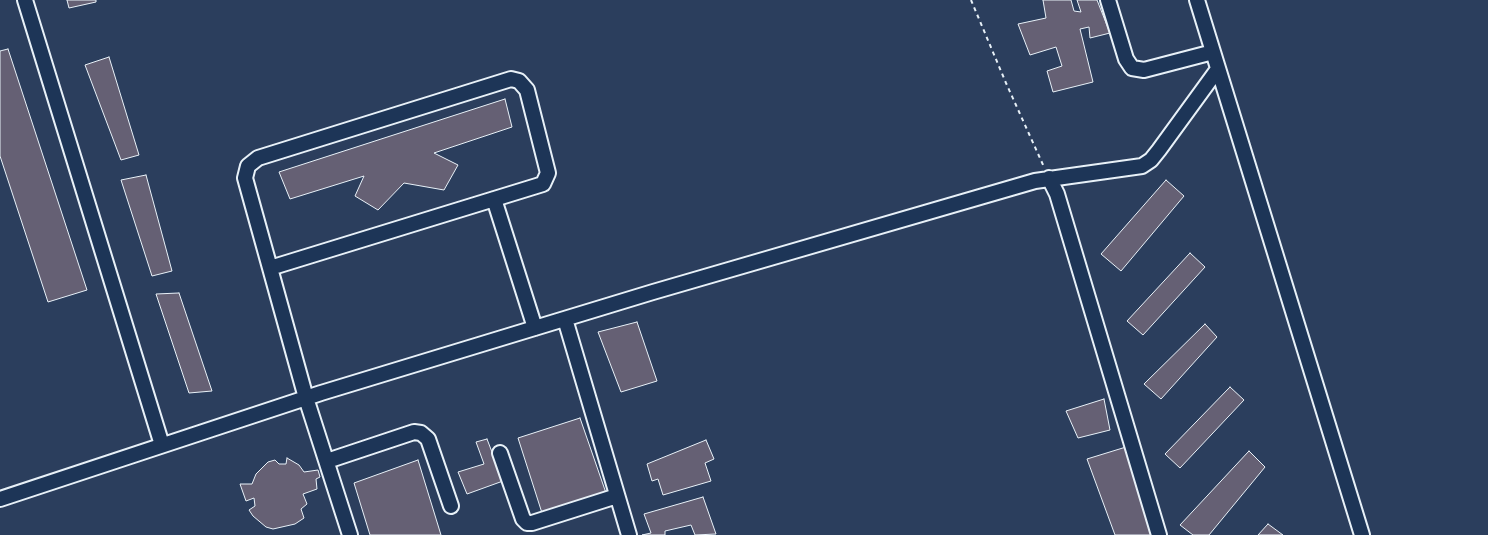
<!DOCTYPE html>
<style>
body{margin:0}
canvas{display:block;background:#2b3e5d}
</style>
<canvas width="1488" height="535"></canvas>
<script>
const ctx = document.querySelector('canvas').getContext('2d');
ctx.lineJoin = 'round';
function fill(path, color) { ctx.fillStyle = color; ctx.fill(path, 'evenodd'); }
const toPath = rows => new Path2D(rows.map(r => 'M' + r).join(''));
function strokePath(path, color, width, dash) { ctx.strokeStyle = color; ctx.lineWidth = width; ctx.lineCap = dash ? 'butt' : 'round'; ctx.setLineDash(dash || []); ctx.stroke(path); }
const building = toPath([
 [67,0,96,0,96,2,69,8,67,0],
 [1043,0,1071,0,1074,11,1081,12,1077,0,1097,0,1110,33,1090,38,1089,27,1080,29,1093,82,1053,92,1047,71,1062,66,1056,47,1030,55,1018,24,1046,18,1043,0],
 [8,49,87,290,48,302,0,156,0,51,8,49],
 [109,57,139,155,121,160,85,65,109,57],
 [505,99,512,127,434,153,458,165,444,190,404,183,378,210,355,196,364,176,290,199,279,172,505,99],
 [146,175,172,271,152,276,121,180,146,175],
 [1166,180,1184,196,1121,271,1101,254,1166,180],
 [1190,253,1205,267,1143,335,1127,321,1190,253],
 [179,293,212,391,189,393,156,294,179,293],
 [637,322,657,381,621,392,598,332,637,322],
 [1205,324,1217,337,1161,399,1144,384,1205,324],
 [1230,387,1244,400,1180,468,1165,454,1230,387],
 [1104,399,1110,430,1078,438,1066,411,1104,399],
 [580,418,606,493,542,513,518,438,580,418],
 [487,439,503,481,467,494,458,472,484,464,476,442,487,439],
 [706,440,714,459,705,463,711,481,663,495,658,479,652,481,647,464,706,440],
 [1126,447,1155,535,1115,535,1087,459,1126,447],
 [1249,451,1265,467,1209,535,1193,535,1180,525,1249,451],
 [287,458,299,465,304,472,318,470,320,477,316,479,317,489,303,494,307,504,301,509,304,518,295,524,273,529,266,527,253,516,249,510,255,506,254,498,246,501,240,484,252,484,256,474,268,462,275,460,279,464,286,464,287,458],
 [418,460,441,535,370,535,354,483,418,460],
 [703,497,716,534,695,535,691,525,665,531,665,535,642,535,651,533,644,514,703,497],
 [1268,524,1283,535,1258,535,1268,524]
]);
fill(building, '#656074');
strokePath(building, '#e8f1f8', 1);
const minor = toPath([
 [25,0,162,445],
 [1108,0,1126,59,1132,68,1144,70,1213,52],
 [1197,0,1362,535],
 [1049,178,1057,194,1159,535],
 [494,199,535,328],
 [270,268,543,184,548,173,527,90,519,81,511,79,258,158,248,166,245,178,270,268,306,398,350,535],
 [565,319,629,535],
 [500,453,523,519,527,523,532,523,617,496],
 [327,461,414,432,421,433,428,439,451,506],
 [0,499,321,393,653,292,1035,181,1142,166,1151,160,1159,150,1218,69]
]);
strokePath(minor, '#e8f1f8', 18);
strokePath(toPath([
 [971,0,1006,83,1044,167]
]), '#e8f1f8', 2, [4, 4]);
strokePath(minor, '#1d3557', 14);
</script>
